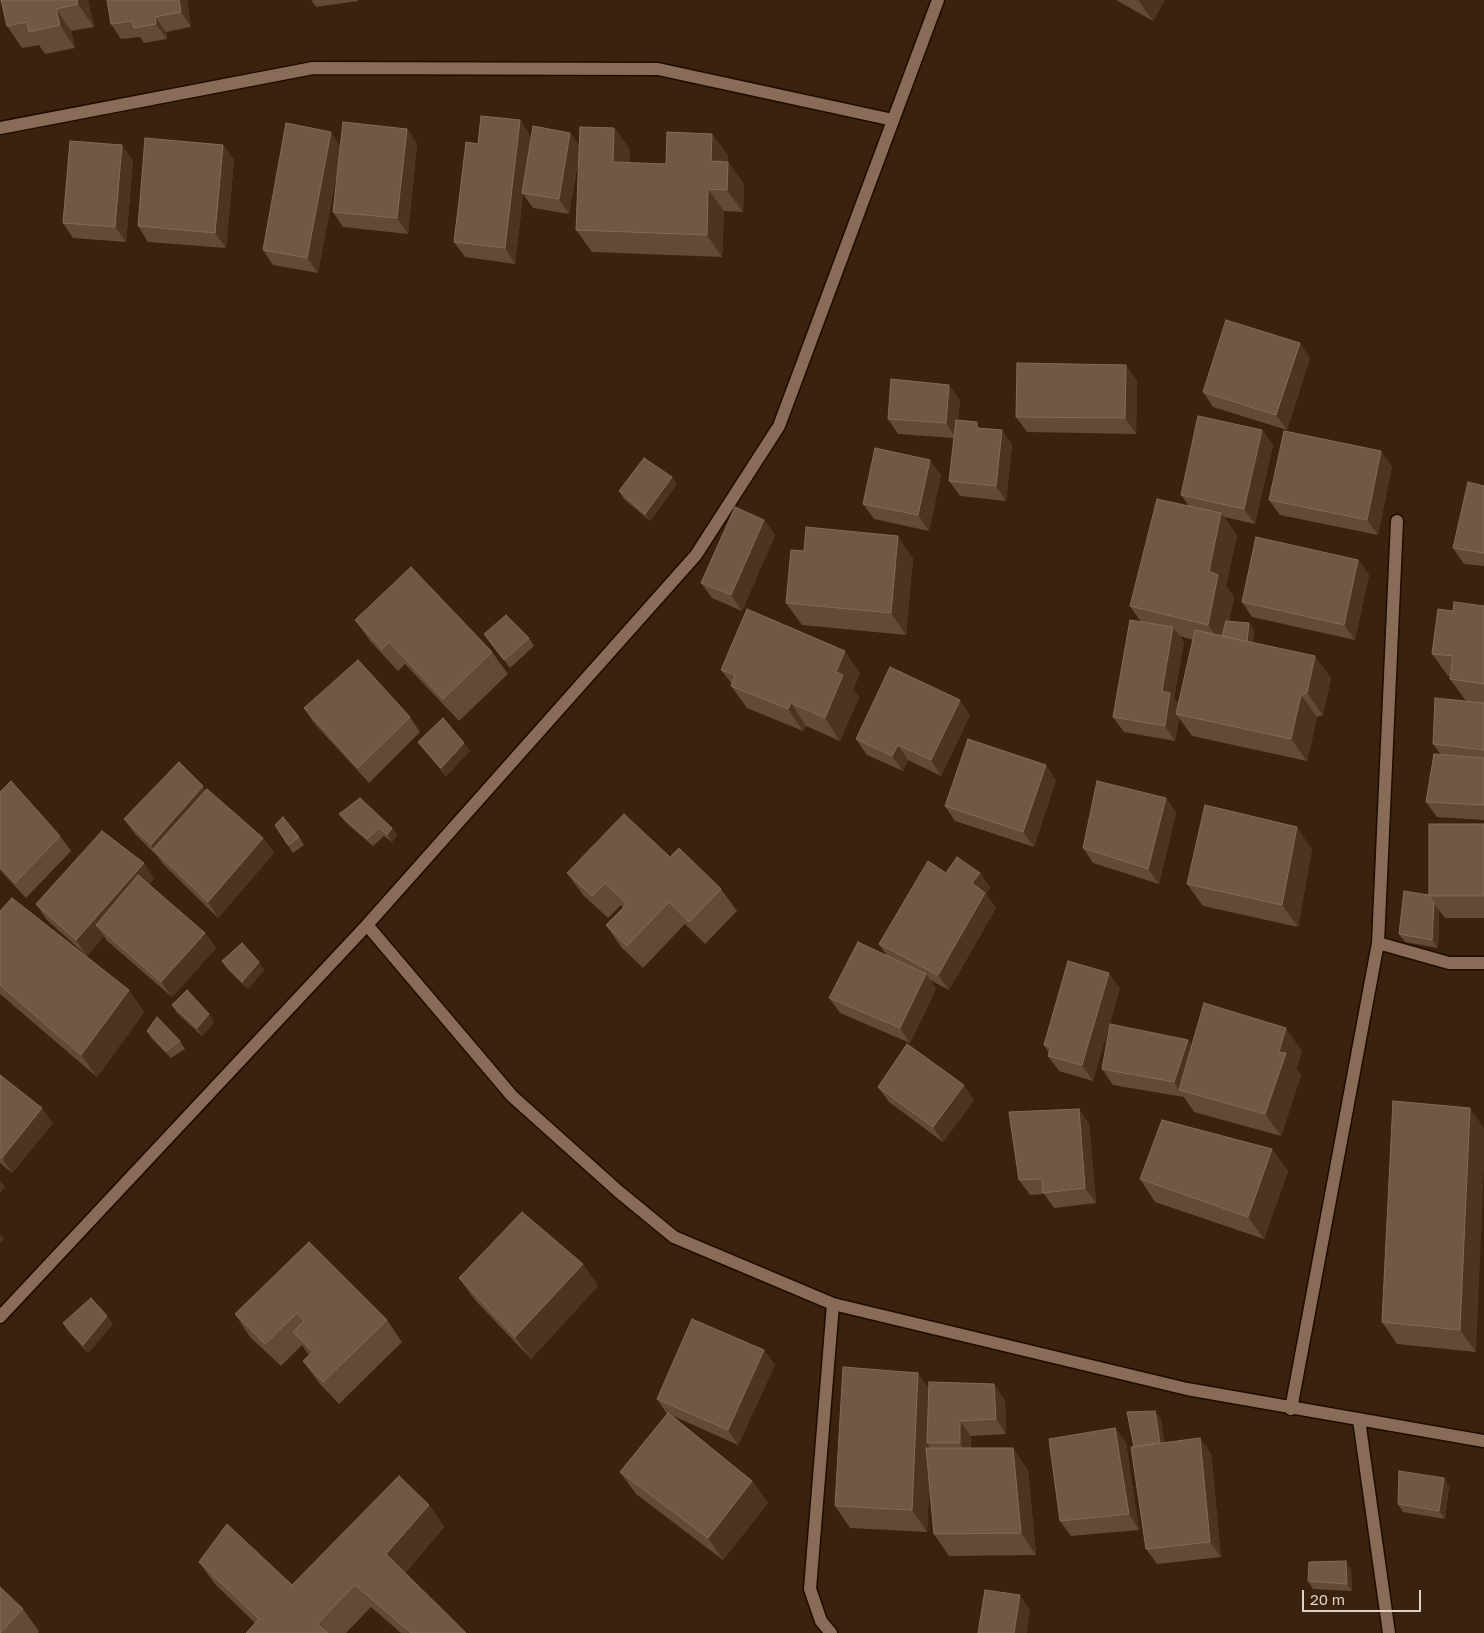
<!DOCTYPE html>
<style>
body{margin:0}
#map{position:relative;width:1484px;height:1633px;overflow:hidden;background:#3a220f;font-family:"Golos Text",sans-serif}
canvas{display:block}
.scale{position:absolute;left:1302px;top:1590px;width:119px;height:22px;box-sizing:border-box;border:2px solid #e1d1c5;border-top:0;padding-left:6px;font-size:15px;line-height:18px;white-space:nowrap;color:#e1d1c5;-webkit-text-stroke:4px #3a220f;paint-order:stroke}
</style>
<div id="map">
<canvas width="1484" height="1633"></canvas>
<div class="scale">20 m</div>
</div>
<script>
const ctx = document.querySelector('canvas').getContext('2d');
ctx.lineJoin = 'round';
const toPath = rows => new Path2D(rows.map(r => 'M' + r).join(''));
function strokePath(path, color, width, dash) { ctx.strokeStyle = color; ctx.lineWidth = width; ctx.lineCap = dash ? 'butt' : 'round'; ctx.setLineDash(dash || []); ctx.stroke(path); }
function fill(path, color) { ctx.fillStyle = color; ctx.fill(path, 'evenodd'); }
const street = toPath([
 [0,128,313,68,658,69,893,120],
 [367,925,512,1096,618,1191,674,1237,833,1304,1187,1389,1484,1441],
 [1378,943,1449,963,1484,963],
 [0,1317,367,925,696,555,779,426,938,0],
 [1291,1409,1378,943,1397,521],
 [1359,1420,1389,1633],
 [831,1633,821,1621,810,1589,833,1304]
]);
strokePath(street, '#200b00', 15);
strokePath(street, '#896c57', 12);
fill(toPath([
 [1,0,88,0,94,27,71,31,75,48,45,54,39,45,22,48,7,26],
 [187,0,191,27,166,32,167,39,144,43,140,37,121,39,111,24],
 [311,0,358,0,358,1,316,7],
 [1116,0,1165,0,1153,21],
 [481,116,520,120,530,136,527,166,533,126,570,133,579,146,580,127,614,128,630,150,629,163,666,164,667,132,712,134,728,156,728,162,744,184,743,212,724,211,722,257,592,252,576,230,579,157,569,214,533,208,523,194,515,264,465,257,454,242,466,142,478,144],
 [407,129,417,144,408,234,343,227,333,212,338,166,318,273,273,265,263,250,340,145],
 [223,145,234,160,226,248,148,242,138,226],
 [133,160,126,242,73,238,63,223],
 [1310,358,1287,430,1213,407,1203,392],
 [1137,380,1136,434,1027,432,1016,417],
 [960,400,958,420,981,428,1002,430,1012,445,1006,501,960,496,949,481,954,438,898,434,888,419],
 [1262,430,1273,445,1255,524,1224,517,1237,535,1226,586,1234,597,1229,621,1249,623,1254,630,1253,643,1331,678,1323,715,1317,717,1307,761,1192,736,1179,718,1175,741,1124,732,1113,717,1141,622,1130,606,1189,506,1181,495],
 [1180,636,1193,640,1178,704,1174,698,1184,642],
 [1392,466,1378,535,1280,515,1269,500],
 [941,475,929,531,874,519,863,504],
 [677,484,650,521,624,499,619,491],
 [1484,486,1484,566,1464,564,1453,548],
 [764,520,775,535,742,611,712,598,701,583],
 [913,558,906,635,802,625,786,603],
 [1358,560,1369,575,1355,640,1252,617,1242,602],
 [1484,606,1484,820,1437,817,1426,802,1441,755,1433,744,1466,701,1450,679,1451,676,1448,676,1432,654,1453,611],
 [355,620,492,652,508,674,459,721,405,664,398,671,371,642],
 [484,634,529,638,534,646,510,668],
 [721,670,860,673,853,689,859,697,840,741,806,726,803,731,747,708,731,686,732,684],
 [304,708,410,717,420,732,369,783,314,723],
 [970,715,941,776,908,760,903,771,867,755,856,739],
 [418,742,470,751,446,776,424,750],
 [1056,780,1034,847,955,821,945,806],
 [206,790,263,838,274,853,218,918,163,864,158,857,135,834,124,819],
 [0,792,60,836,71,851,26,898,0,870],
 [1166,798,1176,813,1159,884,1093,863,1083,848],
 [339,814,392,828,397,835,392,842,384,836,373,846,345,822],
 [1484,824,1484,918,1445,918,1439,910,1438,948,1405,942,1399,934],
 [275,825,299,837,304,845,293,853],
 [1312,849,1298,927,1203,906,1187,884],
 [670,857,721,889,737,911,705,944,685,924,643,968,621,947,606,925,623,908,621,905,608,918,583,895,567,873],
 [144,863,154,879,149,885,205,933,216,948,172,997,106,940,104,936,87,956,47,920,36,904],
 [946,873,980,873,990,888,986,894,996,908,949,990,930,980,936,989,910,1043,840,1013,829,998,887,956,879,944],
 [0,911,144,1012,97,1077,0,994],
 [222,961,264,970,248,989,227,969],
 [1120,988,1093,1081,1059,1071,1048,1056,1049,1053,1044,1045],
 [172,1005,214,1022,202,1036,177,1013],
 [147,1031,180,1041,185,1049,171,1058,152,1039],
 [1192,1045,1302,1051,1296,1069,1301,1075,1281,1136,1194,1112,1184,1097,1113,1085,1102,1069],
 [0,1075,53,1123,12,1173,0,1163],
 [878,1087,974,1100,943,1142,889,1102],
 [1393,1101,1476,1352,1397,1344,1382,1322],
 [1079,1109,1089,1124,1096,1203,1054,1208,1044,1194,1030,1195,1019,1180],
 [1272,1149,1288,1171,1264,1239,1155,1202,1140,1179],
 [309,1242,387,1320,402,1342,339,1404,319,1383,303,1361,309,1355,302,1345,281,1366,250,1337,235,1314],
 [583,1264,598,1286,531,1359,475,1300,459,1278],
 [63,1323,113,1324,88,1353,68,1331],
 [764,1350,775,1365,738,1445,673,1416,752,1481,768,1503,723,1560,636,1494,620,1472,667,1414,657,1399],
 [929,1388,1005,1400,1006,1434,971,1436,971,1448,1028,1470,1036,1555,949,1556,934,1534,929,1488,927,1532,850,1528,835,1506],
 [1161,1419,1164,1442,1211,1453,1221,1557,1157,1564,1146,1549,1134,1447],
 [1115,1428,1126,1443,1139,1530,1071,1536,1060,1521],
 [1449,1486,1445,1519,1403,1512,1398,1504],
 [429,1505,444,1527,405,1573,466,1633,401,1633,371,1607,346,1633,246,1633,255,1623,215,1584,199,1562,292,1585],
 [1351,1569,1352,1591,1313,1589,1308,1581],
 [23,1609,39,1631,38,1633,0,1633]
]), '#634936');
fill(toPath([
 [77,0,88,0,94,27,78,4],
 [179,0,187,0,191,27,181,12],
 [1138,0,1165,0,1153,21],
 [56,9,71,31,75,48,60,25],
 [155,17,166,32,167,39,156,24],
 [520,120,530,136,524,193,522,193,523,194,515,264,505,248],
 [614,128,630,150,629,184,613,162],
 [407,129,417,144,408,234,397,218],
 [331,132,341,147,318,273,307,258],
 [570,133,580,148,569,214,559,199],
 [712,134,728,156,727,183,711,161],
 [122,145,133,160,126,242,115,227],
 [223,145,234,160,226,248,215,233],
 [728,162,744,184,743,212,727,190],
 [708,189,724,211,722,257,707,235],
 [1300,343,1310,358,1287,430,1276,415],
 [1126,365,1137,380,1136,434,1125,418],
 [949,385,960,400,956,438,946,423],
 [1002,430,1012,445,1006,501,996,486],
 [1262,430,1273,445,1255,524,1244,509],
 [1381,451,1392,466,1378,535,1367,520],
 [930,460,941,475,929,531,918,515],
 [672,477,677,484,650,521,645,514],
 [1221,513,1237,535,1226,586,1234,597,1223,647,1208,625,1209,571],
 [764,520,775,535,742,611,731,595],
 [898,536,913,558,906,635,891,613],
 [1358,560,1369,575,1355,640,1344,625],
 [1249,623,1254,630,1252,653,1247,646],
 [1173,627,1184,642,1174,698,1181,708,1176,714,1179,718,1175,741,1165,726,1162,691],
 [845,651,860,673,853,689,859,697,840,741,825,718,836,672],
 [1315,656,1331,678,1323,715,1307,693],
 [1301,695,1317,717,1307,761,1291,739],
 [960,700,970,715,941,776,931,760],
 [791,703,806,726,803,731,788,709],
 [464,743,470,751,446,776,441,768],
 [898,745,908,760,903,771,892,756],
 [1046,765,1056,780,1034,847,1023,832],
 [203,786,213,801,156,852,151,845],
 [1166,798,1176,813,1159,884,1148,869],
 [1297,827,1312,849,1298,927,1282,905],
 [392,828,397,835,392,842,387,835],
 [263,838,274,853,218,918,208,902],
 [144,863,154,879,106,934,96,925,104,936,87,956,76,940],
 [980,873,990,888,986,894,996,908,949,990,938,975,972,883],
 [1434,903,1439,910,1438,948,1432,940],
 [205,933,216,948,172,997,161,982],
 [259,962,264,970,248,989,242,982],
 [1109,973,1120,988,1093,1081,1082,1065],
 [926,974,936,989,910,1043,900,1028],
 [129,990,144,1012,97,1077,81,1055],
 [209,1014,214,1022,202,1036,197,1028],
 [1286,1028,1302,1051,1296,1069,1301,1075,1281,1136,1265,1114,1279,1052],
 [1188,1040,1199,1055,1179,1090,1174,1082],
 [964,1085,974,1100,943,1142,933,1127],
 [42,1108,53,1123,12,1173,2,1158],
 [1470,1108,1484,1128,1484,1168,1476,1352,1460,1330],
 [1079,1109,1089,1124,1096,1203,1085,1188],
 [1272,1149,1288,1171,1264,1239,1248,1217],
 [0,1180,5,1187,0,1193],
 [0,1234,4,1239,0,1243],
 [583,1264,598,1286,531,1359,515,1337],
 [107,1316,113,1324,88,1353,83,1345],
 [764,1350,775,1365,738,1445,728,1430],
 [918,1373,934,1395,927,1443,931,1449,927,1532,912,1510],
 [994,1384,1005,1400,1006,1434,996,1419],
 [1155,1411,1161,1419,1166,1451,1160,1443],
 [960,1421,971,1436,970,1458,960,1443],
 [1115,1428,1126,1443,1139,1530,1129,1514],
 [1200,1438,1211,1453,1221,1557,1210,1542],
 [1013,1448,1028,1470,1036,1555,1021,1533],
 [1444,1478,1449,1486,1445,1519,1439,1511],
 [752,1481,768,1503,723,1560,708,1538],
 [429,1505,444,1527,401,1577,386,1554],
 [1346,1561,1351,1569,1352,1591,1347,1584],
 [1020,1595,1030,1610,1027,1633,1014,1633]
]), '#4d3320');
const building = toPath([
 [1,0,77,0,78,4,56,9,60,25,29,32,27,22,7,26,1,0],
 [107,0,179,0,181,12,155,17,156,24,134,28,132,21,111,24,107,0],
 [481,116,520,120,505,248,454,242,466,142,478,144,481,116],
 [343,122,407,129,397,218,333,212,343,122],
 [286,123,331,132,307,258,263,250,286,123],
 [533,126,570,133,559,199,522,193,533,126],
 [580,127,614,128,613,162,666,164,667,132,712,134,711,161,728,162,727,190,708,189,707,235,576,230,580,127],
 [145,138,223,145,215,233,138,226,145,138],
 [70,141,122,145,115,227,63,223,70,141],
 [1226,320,1300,343,1276,415,1203,392,1226,320],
 [1017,363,1126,365,1125,418,1016,417,1017,363],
 [891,379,949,385,946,423,888,419,891,379],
 [1198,416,1262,430,1244,509,1181,495,1198,416],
 [956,420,977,422,977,428,1002,430,996,486,949,481,956,420],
 [1284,431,1381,451,1367,520,1269,500,1284,431],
 [875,448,930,460,918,515,863,504,875,448],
 [644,458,672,477,645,514,619,491,644,458],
 [1468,482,1484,486,1484,553,1453,548,1468,482],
 [1157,499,1221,513,1209,571,1218,575,1208,625,1130,606,1157,499],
 [735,507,764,520,731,595,701,583,735,507],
 [806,527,898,536,891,613,786,603,791,550,804,551,806,527],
 [1256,537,1358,560,1344,625,1242,602,1256,537],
 [411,567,492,652,443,699,389,642,382,649,355,620,411,567],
 [1454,602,1484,606,1484,684,1450,679,1453,656,1432,654,1438,609,1453,611,1454,602],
 [747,609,845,651,836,672,843,675,825,718,791,703,788,709,731,686,735,675,721,670,747,609],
 [506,615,529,638,504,660,484,634,506,615],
 [1130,620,1173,627,1162,691,1170,693,1165,726,1113,717,1130,620],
 [1226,621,1249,623,1247,642,1222,636,1226,621],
 [1195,630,1315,656,1307,693,1301,695,1291,739,1176,714,1195,630],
 [358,660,410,717,358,768,304,708,358,660],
 [890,667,960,700,931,760,898,745,892,756,856,739,890,667],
 [1435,698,1484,703,1484,750,1433,744,1435,698],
 [443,718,464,743,441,768,418,742,443,718],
 [968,739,1046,765,1023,832,945,806,968,739],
 [1434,754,1484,758,1484,805,1426,802,1434,754],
 [179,762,203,786,151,845,124,819,179,762],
 [11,781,60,836,15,883,0,867,0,792,11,781],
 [1097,781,1166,798,1148,869,1083,848,1097,781],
 [207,789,263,838,208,902,153,849,207,789],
 [360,798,392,828,387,835,379,828,367,839,339,814,360,798],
 [1205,805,1297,827,1282,905,1187,884,1205,805],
 [624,814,670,857,679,848,721,889,689,922,669,902,627,946,606,925,627,904,605,883,592,896,567,873,624,814],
 [283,817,299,837,288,845,275,825,283,817],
 [1429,824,1484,824,1484,896,1429,896,1429,824],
 [102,831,144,863,76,940,36,904,102,831],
 [957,857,980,873,972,883,985,893,938,975,879,944,928,861,946,873,957,857],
 [138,875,205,933,161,982,96,925,138,875],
 [1404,891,1429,895,1429,896,1434,903,1432,940,1399,934,1404,891],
 [12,898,129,990,81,1055,0,985,0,911,12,898],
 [858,942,926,974,900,1028,829,998,858,942],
 [242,943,259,962,242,982,222,961,242,943],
 [1068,961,1109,973,1082,1065,1048,1056,1051,1047,1044,1045,1068,961],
 [187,990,209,1014,197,1028,172,1005,187,990],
 [1204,1003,1286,1028,1279,1052,1286,1053,1265,1114,1179,1090,1204,1003],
 [157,1017,180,1041,166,1051,147,1031,157,1017],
 [1110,1024,1188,1040,1174,1082,1102,1069,1110,1024],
 [907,1044,964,1085,933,1127,878,1087,907,1044],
 [0,1075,42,1108,2,1158,0,1157,0,1075],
 [1393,1101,1470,1108,1460,1330,1382,1322,1393,1101],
 [1079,1109,1085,1188,1043,1193,1042,1179,1019,1180,1009,1112,1079,1109],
 [1162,1120,1272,1149,1248,1217,1140,1179,1162,1120],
 [522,1212,583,1264,515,1337,459,1278,522,1212],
 [309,1242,387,1320,323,1382,303,1361,313,1352,293,1332,304,1321,297,1313,265,1344,235,1314,309,1242],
 [91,1298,107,1316,83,1345,63,1323,91,1298],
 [692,1319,764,1350,728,1430,657,1399,692,1319],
 [843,1367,918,1373,912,1510,835,1506,843,1367],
 [929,1382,994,1384,996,1419,960,1421,960,1443,927,1443,929,1382],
 [1155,1411,1160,1443,1134,1447,1127,1412,1155,1411],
 [668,1413,752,1481,708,1538,620,1472,668,1413],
 [1115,1428,1129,1514,1060,1521,1049,1439,1115,1428],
 [1200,1438,1210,1542,1146,1549,1131,1447,1200,1438],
 [926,1448,1013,1448,1021,1533,934,1534,926,1448],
 [1399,1471,1444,1478,1439,1511,1398,1504,1399,1471],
 [399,1476,429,1505,386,1554,466,1633,411,1633,355,1585,317,1624,328,1633,246,1633,259,1619,199,1562,227,1524,292,1585,399,1476],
 [1346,1561,1347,1584,1308,1581,1309,1562,1346,1561],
 [0,1587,23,1609,0,1633,0,1587],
 [985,1590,1020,1595,1014,1633,978,1633,985,1590]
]);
fill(building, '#705845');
strokePath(building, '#826b59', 1);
</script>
